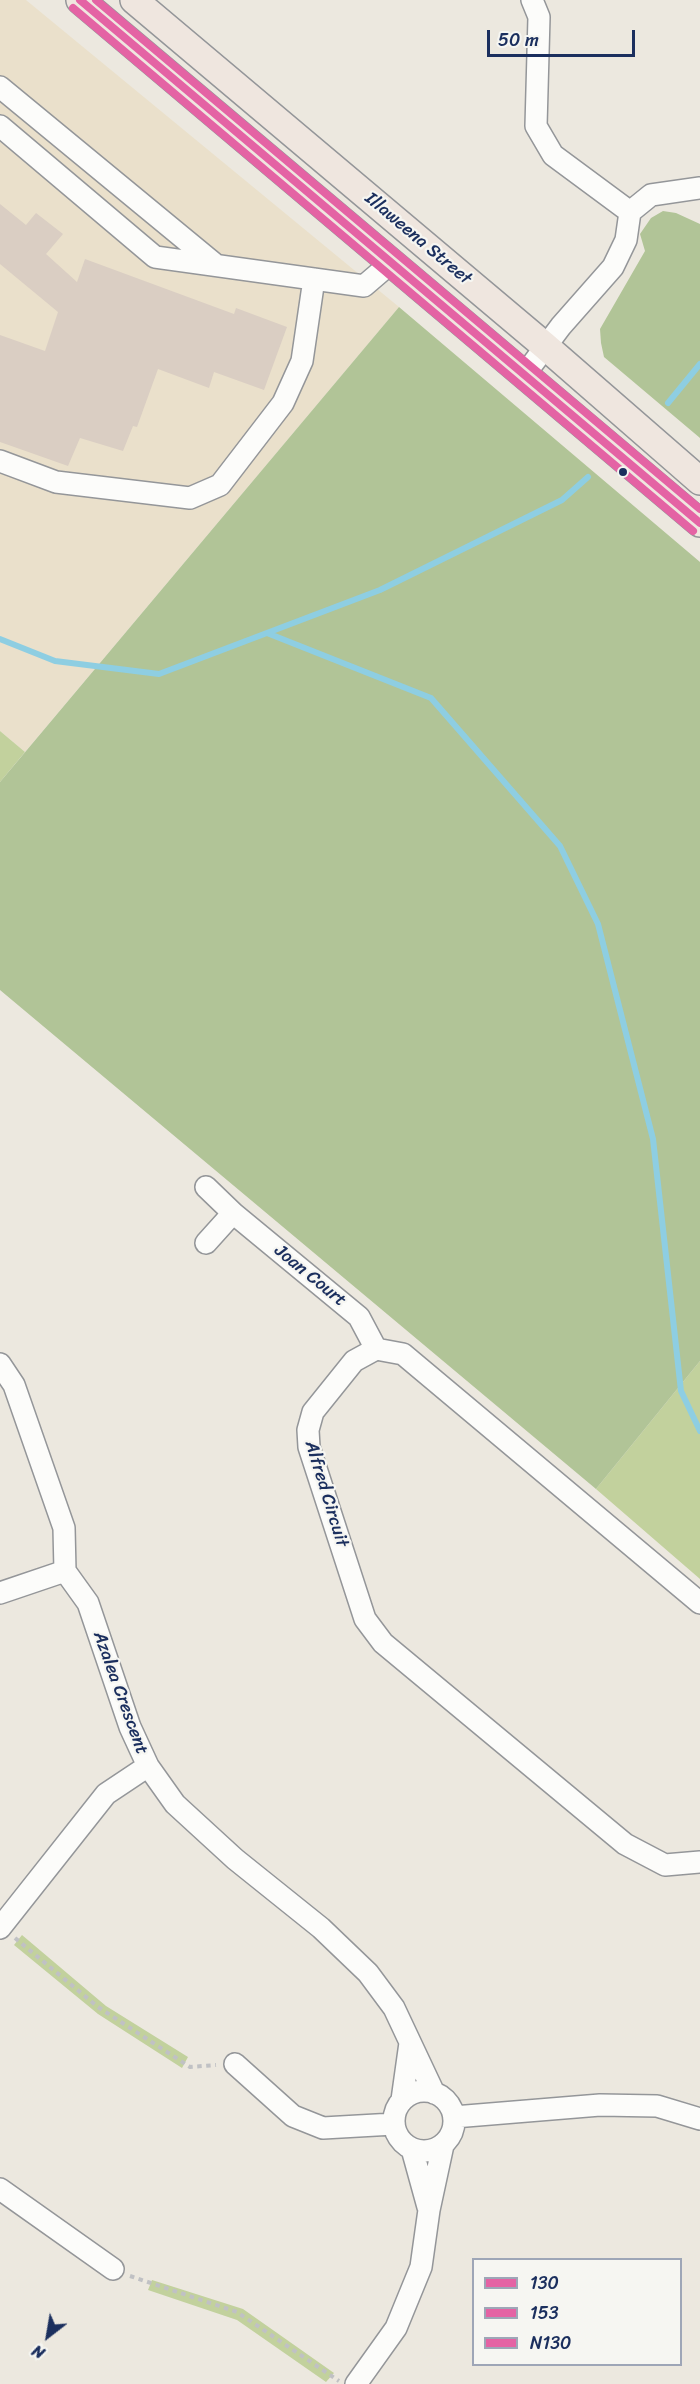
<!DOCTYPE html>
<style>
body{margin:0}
#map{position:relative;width:700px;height:2384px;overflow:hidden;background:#ece8df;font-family:Sriracha,sans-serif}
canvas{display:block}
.legend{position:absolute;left:472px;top:2258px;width:210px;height:108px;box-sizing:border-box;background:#f6f6f2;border:2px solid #9ea6b7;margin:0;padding:8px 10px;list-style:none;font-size:18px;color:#1b2f5e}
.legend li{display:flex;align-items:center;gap:12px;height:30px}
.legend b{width:30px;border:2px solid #9ea6b7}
.north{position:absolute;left:18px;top:2306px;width:60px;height:60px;-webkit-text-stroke:4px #f6f6f2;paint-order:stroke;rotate:211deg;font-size:16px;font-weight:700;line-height:24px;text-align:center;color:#1b2f5e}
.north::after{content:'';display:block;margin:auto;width:21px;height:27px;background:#1b2f5e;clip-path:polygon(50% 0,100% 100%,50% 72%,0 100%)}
.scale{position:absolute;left:487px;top:30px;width:148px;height:27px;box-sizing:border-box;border:3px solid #1b2f5e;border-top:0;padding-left:8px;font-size:18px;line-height:21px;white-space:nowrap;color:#1b2f5e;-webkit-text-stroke:4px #f6f6f2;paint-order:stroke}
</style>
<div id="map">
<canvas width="700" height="2384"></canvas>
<ul class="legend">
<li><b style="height:8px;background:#e463a4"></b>130</li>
<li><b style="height:8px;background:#e463a4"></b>153</li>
<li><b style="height:8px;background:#e463a4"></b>N130</li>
</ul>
<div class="north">N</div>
<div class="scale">50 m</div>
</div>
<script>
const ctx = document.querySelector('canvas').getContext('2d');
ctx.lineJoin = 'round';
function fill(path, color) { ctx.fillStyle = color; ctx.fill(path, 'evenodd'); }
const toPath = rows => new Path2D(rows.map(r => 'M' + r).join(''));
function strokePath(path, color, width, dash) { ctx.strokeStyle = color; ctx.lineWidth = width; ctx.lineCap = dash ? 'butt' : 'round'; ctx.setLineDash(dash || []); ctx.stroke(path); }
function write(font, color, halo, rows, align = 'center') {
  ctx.font = font + ' Sriracha,sans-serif'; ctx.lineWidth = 4.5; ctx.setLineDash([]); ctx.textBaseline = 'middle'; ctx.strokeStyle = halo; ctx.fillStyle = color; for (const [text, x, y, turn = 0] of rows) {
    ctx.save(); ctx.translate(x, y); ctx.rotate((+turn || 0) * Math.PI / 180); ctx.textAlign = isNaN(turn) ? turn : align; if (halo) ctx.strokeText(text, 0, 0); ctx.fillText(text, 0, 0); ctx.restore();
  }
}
fill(toPath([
 [0,0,26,0,399,307,25,752,0,731]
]), '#eae0cb');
fill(toPath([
 [0,731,25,752,0,782],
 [700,1361,700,1579,596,1489],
 [22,1935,106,2006,188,2057,182,2068,98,2014,14,1945],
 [152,2280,243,2309,334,2373,326,2382,237,2320,148,2290]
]), '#c2d19d');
fill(toPath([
 [663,211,676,213,700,224,700,438,604,357,601,343,600,329,645,251,640,234,651,218],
 [399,307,700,562,700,1361,596,1489,0,990,0,782]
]), '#b1c497');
strokePath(toPath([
 [668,403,700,364],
 [267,633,431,698,560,846,598,924,653,1139,681,1391,700,1431],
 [0,639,55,661,159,674,380,590,562,500,588,477]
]), '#8ecee2', 6);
fill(toPath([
 [0,204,26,225,36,213,63,234,46,254,77,282,85,259,234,314,236,308,287,327,264,390,214,372,209,388,158,369,137,427,133,426,123,451,80,438,68,466,0,442,0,335,45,351,58,312,0,264]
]), '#dacec3');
const minor = toPath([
 [532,0,539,17,536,126,553,155,630,212],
 [0,87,216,265],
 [0,126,155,257,364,286,392,262],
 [525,374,561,326,613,267,626,240,630,212,651,195,700,188],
 [0,461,56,482,190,498,220,485,283,403,302,361,314,279],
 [206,1187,233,1213,206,1243],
 [233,1213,359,1317,376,1349],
 [0,1364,14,1385,64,1528,65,1571,88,1603,130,1727,148,1766,175,1804,235,1859,321,1928,368,1973,394,2008,434,2093],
 [0,1593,65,1571],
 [700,1603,403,1354,376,1349,354,1361,313,1412,308,1430,309,1447,365,1619,383,1643,625,1844,665,1865,700,1862],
 [0,1928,106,1794,148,1766],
 [235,2064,293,2116,323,2128,394,2124],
 '394 2121a30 30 0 1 1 60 0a30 30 0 1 1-60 0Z',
 [402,2100,410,2043],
 [454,2117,600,2105,657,2106,700,2119],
 [412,2149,428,2207],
 [0,2189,113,2269],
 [356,2384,396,2328,421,2267,429,2210,443,2145]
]);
const major = toPath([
 [80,0,700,523],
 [134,0,545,346,700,481]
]);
strokePath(minor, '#949699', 24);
strokePath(major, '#949699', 30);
strokePath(toPath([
 [15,1938,98,2007,190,2067,216,2065],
 [130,2276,237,2312,339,2381]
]), '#c0c1c4', 4, [4.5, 4.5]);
strokePath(minor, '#fcfcfa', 21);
strokePath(major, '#efe6df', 27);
strokePath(toPath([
 [80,0,700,523]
]), '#e463a4', 8);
strokePath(toPath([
 [73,8,693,531]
]), '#e463a4', 8);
strokePath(toPath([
 [96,0,700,509]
]), '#e463a4', 8);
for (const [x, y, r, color] of [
 [623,472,5,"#1b2f5e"]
]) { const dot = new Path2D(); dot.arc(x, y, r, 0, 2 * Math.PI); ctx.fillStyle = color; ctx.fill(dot); strokePath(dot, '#f6f6f2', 2); }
write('18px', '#1b2f5e', '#f6f6f2', [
 ["Illaweena Street",418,239,40],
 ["Joan Court",310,1276,39],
 ["Alfred Circuit",326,1494,73],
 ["Azalea Crescent",120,1693,70]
]);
</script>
